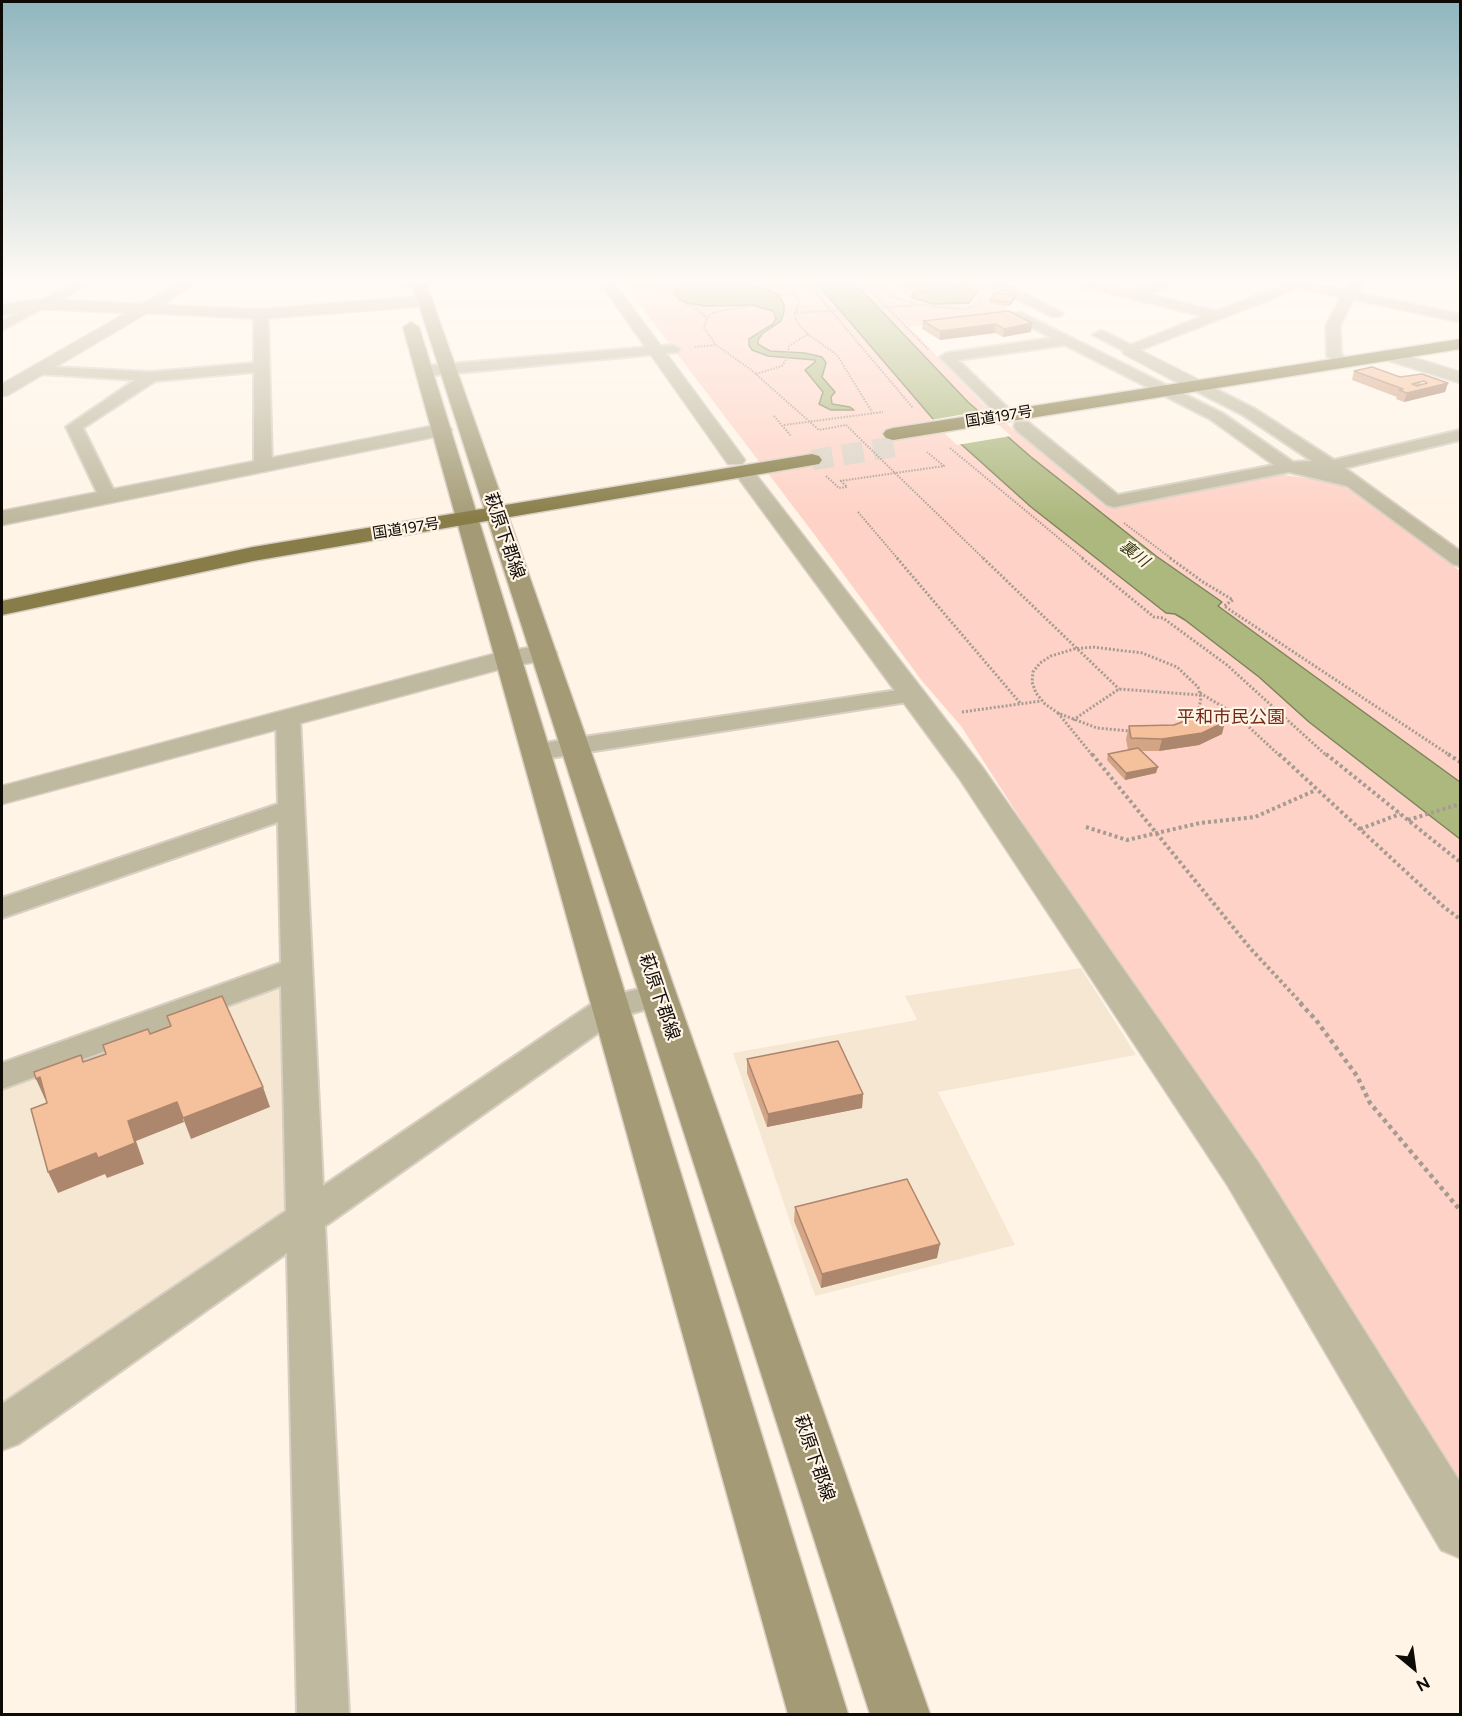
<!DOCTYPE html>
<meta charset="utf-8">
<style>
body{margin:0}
#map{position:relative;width:1462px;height:1716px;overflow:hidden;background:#fff4e6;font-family:Figtree,sans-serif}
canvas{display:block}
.frame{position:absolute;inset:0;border:3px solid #0e0b07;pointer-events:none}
.north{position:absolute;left:1384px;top:1638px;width:60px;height:60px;-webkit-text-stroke:4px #fff4e6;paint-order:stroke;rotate:151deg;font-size:16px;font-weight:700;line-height:24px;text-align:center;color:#0e0b07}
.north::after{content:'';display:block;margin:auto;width:21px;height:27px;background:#0e0b07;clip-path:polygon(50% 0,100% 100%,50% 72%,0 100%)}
</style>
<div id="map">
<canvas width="1462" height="1716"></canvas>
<div class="frame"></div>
<div class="north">N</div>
</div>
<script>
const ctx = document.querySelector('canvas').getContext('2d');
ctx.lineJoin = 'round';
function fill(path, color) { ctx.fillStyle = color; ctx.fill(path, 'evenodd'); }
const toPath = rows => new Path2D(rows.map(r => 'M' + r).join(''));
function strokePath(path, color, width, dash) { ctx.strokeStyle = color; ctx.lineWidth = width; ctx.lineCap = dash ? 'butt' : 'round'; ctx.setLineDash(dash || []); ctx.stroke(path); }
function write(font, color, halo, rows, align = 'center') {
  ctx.font = font + ' Figtree,"Noto Sans JP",sans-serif'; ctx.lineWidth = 4.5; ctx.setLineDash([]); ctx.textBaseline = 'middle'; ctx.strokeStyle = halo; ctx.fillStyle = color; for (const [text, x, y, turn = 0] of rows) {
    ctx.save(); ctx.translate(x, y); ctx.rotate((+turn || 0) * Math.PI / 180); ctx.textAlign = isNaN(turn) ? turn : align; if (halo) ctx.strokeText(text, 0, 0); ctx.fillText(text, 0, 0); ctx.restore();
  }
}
fill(toPath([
 [1081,968,1136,1055,938,1092,1015,1245,815,1296,733,1053,917,1020,905,996],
 [268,987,282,989,288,1203,277,1219,2,1408,2,1087]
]), '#f6e7d2');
fill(toPath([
 [621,280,982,280,1014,296,1004,314,909,327,984,405,1106,507,1277,474,1325,481,1340,485,1351,491,1460,571,1460,1481,1280,1197,1050,865,961,726,922,681,811,530]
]), '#fed2c6');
const water = toPath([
 [814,280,852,280,968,402,1031,457,1156,556,1222,602,1218,606,1460,782,1460,839,1309,722,1259,677,1185,620,1175,614,1166,613,1031,507,933,419,814,280],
 [890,280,932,280,977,291,969,303,933,304,911,297,914,292,928,291,929,289,902,285,891,282,890,280],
 [690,284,745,284,766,289,779,295,784,305,784,312,781,321,762,334,758,340,758,344,770,351,805,353,822,357,826,363,822,377,835,392,831,397,832,404,850,407,854,410,831,410,819,404,823,392,805,370,815,362,815,360,768,356,752,350,749,345,749,339,773,324,776,318,773,311,752,305,705,306,687,303,678,298,675,291,690,284]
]);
fill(water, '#adb87f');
strokePath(water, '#7d845b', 1.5);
fill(toPath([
 [983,411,1011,436,957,445,930,420]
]), '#fff4e6');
strokePath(toPath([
 [812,460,904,445]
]), '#dbd1c5', 21, [21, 10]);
const minor = toPath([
 [81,280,96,280,2,330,2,321,81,280],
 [393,280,454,280,448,284,398,287,392,283,393,280],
 [983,280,998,280,1063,313,1061,316,1051,316,985,283,983,280],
 [1065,280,1085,280,1131,291,1164,280,1181,280,1179,283,1146,294,1216,311,1284,285,1275,283,1273,280,1296,280,1345,290,1355,280,1366,280,1357,293,1460,314,1460,322,1353,299,1340,326,1341,354,1350,362,1343,366,1327,356,1326,326,1341,297,1299,288,1130,354,1093,335,1100,331,1105,332,1131,345,1203,316,1067,283,1065,280],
 [261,310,268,314,272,466,269,470,263,471,257,470,254,466,254,372,155,381,83,428,117,497,115,501,101,501,66,427,135,380,40,374,35,372,32,369,35,366,151,372,254,363,254,314,261,310],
 [1020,312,1222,413,1293,462,1312,461,1243,415,1194,390,1192,387,1194,384,1206,384,1255,409,1334,460,1460,430,1460,440,1345,468,1460,551,1460,566,1453,564,1347,486,1289,472,1114,507,1107,505,1016,430,1014,426,1016,422,1028,422,1118,495,1274,465,1210,419,1065,345,958,360,1016,416,1008,421,1002,419,940,357,947,353,1052,338,1015,319,1013,316,1015,313,1020,312],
 [673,345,680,349,678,352,425,376,417,371,425,366,673,345],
 [911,688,920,690,923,695,920,700,537,760,528,757,524,752,528,747,537,744,911,688],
 [288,711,297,713,300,718,323,1186,599,999,658,984,669,987,674,995,669,1003,622,1016,325,1226,349,1714,297,1714,287,1253,18,1444,2,1450,2,1404,286,1211,281,986,2,1089,2,1063,281,963,278,822,2,918,2,898,278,804,276,718,279,713,288,711]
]);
const tertiary = toPath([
 [184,280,201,280,162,305,261,309,426,296,434,301,426,306,261,319,147,313,8,395,2,396,2,384,126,313,43,309,2,315,2,305,43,299,142,304,184,280],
 [598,280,612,280,742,456,745,460,742,464,728,464,598,280],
 [1130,345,1203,382,1206,386,1203,390,1197,391,1191,390,1124,354,1122,350,1124,346,1130,345],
 [1389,350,1460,372,1460,383,1383,359,1380,355,1383,351,1389,350],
 [442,424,449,426,452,430,449,434,2,525,2,511,442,424],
 [744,466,751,468,983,768,1258,1162,1460,1482,1460,1558,1441,1550,1228,1186,959,778,734,472,737,468,744,466],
 [544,645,553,647,557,653,553,659,512,666,2,804,2,786,501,652,544,645]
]);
const secondary = toPath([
 [411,280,425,280,930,1714,870,1714,411,280],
 [411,322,419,327,848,1714,788,1714,403,327,411,322]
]);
const trunk = toPath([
 [1460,339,1460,349,893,440,886,438,883,434,886,430,893,428,1460,339],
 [812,454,819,456,822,460,819,464,253,561,2,615,2,601,253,547,812,454]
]);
strokePath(minor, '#d8cfc2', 4);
strokePath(tertiary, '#d8cfc2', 3);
strokePath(secondary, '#d8cfc2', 3);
strokePath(trunk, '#d8cfc2', 3);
strokePath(toPath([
 [789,280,799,301,795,313],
 [805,280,913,408],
 [860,280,929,350],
 [880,280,879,284,889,296,916,304],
 [955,280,969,284],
 [667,287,683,303,694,307,707,318],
 [658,288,674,286,668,280],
 [794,295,768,293,765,297,751,296,747,300,754,300,749,306,714,312,707,318,704,328,716,345,750,369,819,430,846,425],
 [808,334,837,355,872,412],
 [695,347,716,345],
 [756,374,782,366,787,358,789,346,808,334,796,321,795,313,919,305,961,309,973,307,981,300],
 [774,416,791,436],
 [784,425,883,412],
 [950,448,1084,559],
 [893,471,984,559],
 [826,476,839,488,847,487,841,481],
 [840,481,944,466,927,452],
 [858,512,898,559],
 [1124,523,1172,559]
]), '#a49c92', 2, [1.5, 1.5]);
strokePath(toPath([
 [897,558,1021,704],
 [983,558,1119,689],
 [1082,558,1154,617,1163,618,1227,665,1327,756],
 [1170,558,1203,582,1233,600,1224,606,1451,756],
 [1093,647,1142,653,1177,667,1198,687,1201,698,1199,708,1191,717,1178,725,1140,732,1097,728,1058,713,1045,704,1036,693,1032,682,1033,672,1040,663,1051,656,1074,649,1093,647],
 [1200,693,1235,714,1280,756],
 [962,712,1041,701],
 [1058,713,1093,756],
 [1235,714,1274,708],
 [1073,720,1119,689,1200,695]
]), '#a49c92', 3, [2, 2]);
strokePath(toPath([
 [1092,754,1250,948,1302,1004],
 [1279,754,1445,908,1460,919],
 [1326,754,1460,862],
 [1448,754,1460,762],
 [1408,820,1460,804],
 [1086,827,1127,840,1200,823,1255,817,1316,790],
 [1360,829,1400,814]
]), '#a49c92', 4, [3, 3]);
strokePath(toPath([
 [1300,1003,1316,1020,1357,1076,1370,1103,1460,1210]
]), '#a49c92', 4.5, [4, 4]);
fill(minor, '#bfb9a0');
fill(tertiary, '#bfb9a0');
fill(secondary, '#a49b76');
fill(trunk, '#887c48');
strokePath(toPath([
 [846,425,893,471]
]), '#a49c92', 2, [1.5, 1.5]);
fill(toPath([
 [682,280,780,280,779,283,684,284],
 [928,284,927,288,925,291,908,289,908,285],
 [1015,299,1010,306,990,304,990,300],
 [923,321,1032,323,1031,332,1003,337,995,333,940,340,922,329],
 [1354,371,1400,377,1448,383,1445,392,1404,402,1396,399,1397,397,1352,380],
 [1424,381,1427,383,1423,384,1419,383,1412,384],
 [1129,726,1222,734,1199,745,1159,751,1141,751,1156,773,1125,780,1107,760,1108,754,1128,750,1126,739],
 [747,1059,863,1094,862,1108,767,1127,747,1073],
 [795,1207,937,1258,821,1288,794,1221]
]), '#d3a586');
fill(toPath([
 [1015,295,1015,299,1010,306,1011,302],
 [1032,323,1031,332,1003,337,1004,329],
 [996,324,995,333,940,340,940,331],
 [1448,383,1445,392,1404,402,1407,393],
 [1225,722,1222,734,1199,745,1159,751,1162,739],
 [1158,767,1156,773,1125,780,1126,773],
 [40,1077,50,1097,45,1099,36,1079],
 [263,1087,270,1107,191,1139,183,1118],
 [863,1094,862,1108,767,1127,768,1114],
 [177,1102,184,1122,136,1141,144,1164,107,1178,105,1174,58,1193,48,1172,128,1121],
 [940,1244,937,1258,821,1288,822,1274]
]), '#ac866d');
const building = toPath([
 [920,282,928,284,925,287,908,285,920,282],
 [995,293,1015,295,1011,302,990,300,995,293],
 [1009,311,1032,323,1004,329,996,324,940,331,923,321,1009,311],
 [1372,367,1400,377,1422,374,1448,383,1407,393,1399,390,1403,389,1354,371,1372,367],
 [1424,381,1427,383,1417,386,1412,384,1424,381],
 [1206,713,1225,722,1202,733,1162,739,1131,738,1129,726,1174,725,1206,713],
 [1138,748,1158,767,1126,773,1108,754,1138,748],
 [222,996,263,1087,183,1118,177,1102,128,1121,135,1143,98,1158,96,1153,48,1172,31,1109,47,1103,40,1077,36,1079,34,1072,81,1055,83,1062,106,1054,103,1045,148,1029,150,1034,171,1026,167,1016,222,996],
 [838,1041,863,1094,768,1114,747,1059,838,1041],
 [907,1179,940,1244,822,1274,795,1207,907,1179]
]);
fill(building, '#f5c09c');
strokePath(building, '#ac866d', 1.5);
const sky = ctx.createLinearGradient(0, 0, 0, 520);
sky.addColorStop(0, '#90b6be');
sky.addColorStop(0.54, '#fffaf4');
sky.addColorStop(1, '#fffaf400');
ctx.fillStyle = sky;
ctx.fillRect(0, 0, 1462, 520);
write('15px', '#0e0b07', '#fff4e6', [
 ["国道197号",999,417,-9],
 ["国道197号",406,529,-9]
]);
write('italic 16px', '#2f3508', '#fff4e6', [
 ["裏川",1134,554,37]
]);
write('18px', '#0e0b07', '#fff4e6', [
 ["萩原下郡線",504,536,71],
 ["萩原下郡線",659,997,71],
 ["萩原下郡線",814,1458,71]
]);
write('18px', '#722916', '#fff4e6', [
 ["平和市民公園",1231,718]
]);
</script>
